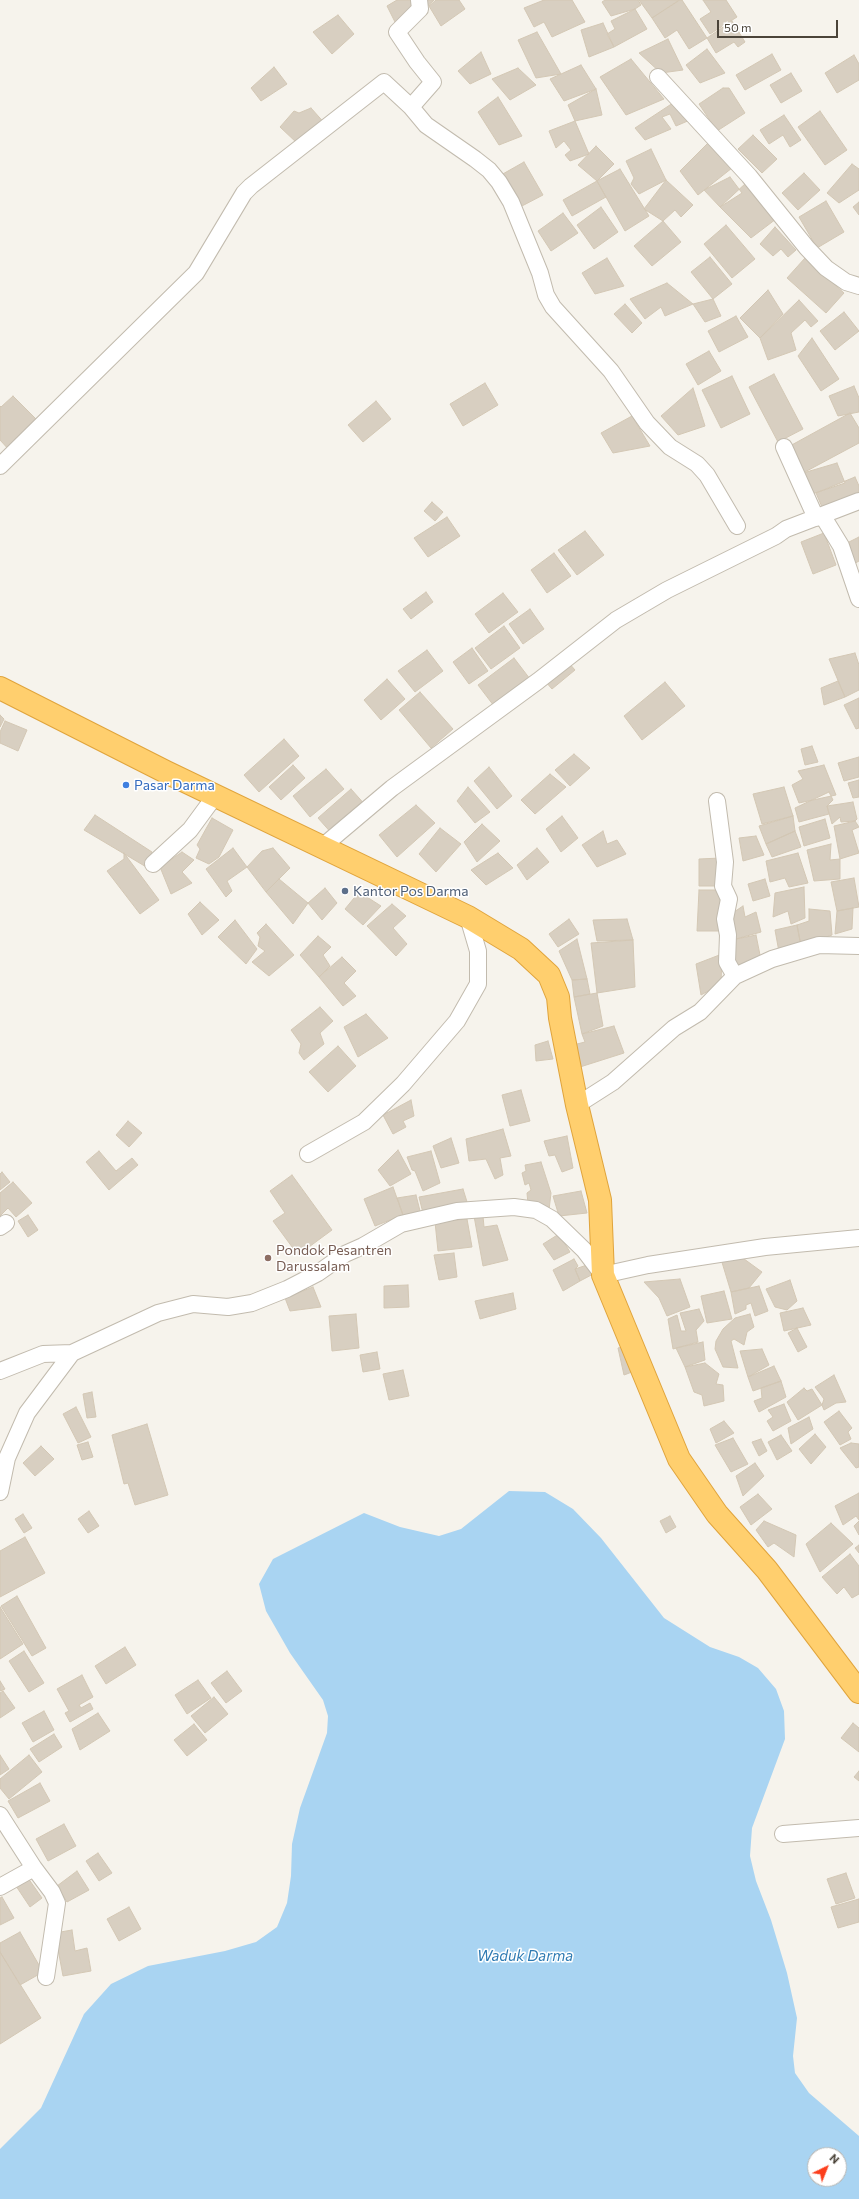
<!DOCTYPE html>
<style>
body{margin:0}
#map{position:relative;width:859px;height:2199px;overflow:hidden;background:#f6f3ec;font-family:Commissioner,sans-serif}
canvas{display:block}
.north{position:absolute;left:807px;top:2147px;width:40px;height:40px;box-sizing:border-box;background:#fff;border:1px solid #b7b4b0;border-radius:50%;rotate:43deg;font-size:11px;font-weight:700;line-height:16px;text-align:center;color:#4b4439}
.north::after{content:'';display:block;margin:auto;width:14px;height:18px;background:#fc3f1d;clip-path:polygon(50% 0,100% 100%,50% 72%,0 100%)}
.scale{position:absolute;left:717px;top:20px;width:121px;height:18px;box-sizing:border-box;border:2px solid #4b4439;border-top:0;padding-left:5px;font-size:12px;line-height:14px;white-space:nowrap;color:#4b4439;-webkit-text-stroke:3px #fff;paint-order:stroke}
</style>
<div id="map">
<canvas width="859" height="2199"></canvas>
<div class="north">N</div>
<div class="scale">50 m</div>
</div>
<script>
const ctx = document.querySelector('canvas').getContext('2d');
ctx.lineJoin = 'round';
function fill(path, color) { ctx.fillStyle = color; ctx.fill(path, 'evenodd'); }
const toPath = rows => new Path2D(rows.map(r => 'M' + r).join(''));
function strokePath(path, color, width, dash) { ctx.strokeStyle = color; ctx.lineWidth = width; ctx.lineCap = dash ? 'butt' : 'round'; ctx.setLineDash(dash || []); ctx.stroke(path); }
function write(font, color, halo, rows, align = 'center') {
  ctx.font = font + ' Commissioner,sans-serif'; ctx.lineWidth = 3; ctx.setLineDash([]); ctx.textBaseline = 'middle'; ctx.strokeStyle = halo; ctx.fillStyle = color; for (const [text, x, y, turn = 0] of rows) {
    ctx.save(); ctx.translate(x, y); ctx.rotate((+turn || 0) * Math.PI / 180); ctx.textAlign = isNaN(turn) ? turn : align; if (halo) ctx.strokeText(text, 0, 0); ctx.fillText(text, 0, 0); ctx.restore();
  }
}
fill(toPath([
 [509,1491,545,1492,573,1509,601,1538,664,1618,710,1647,739,1657,758,1668,776,1689,784,1711,785,1739,752,1828,750,1856,756,1881,771,1920,787,1973,797,2018,793,2056,795,2073,809,2093,859,2136,859,2199,0,2199,0,2149,41,2108,84,2014,111,1984,148,1966,225,1951,256,1942,277,1927,287,1903,291,1876,292,1844,300,1808,327,1733,328,1716,323,1700,290,1653,266,1611,259,1584,273,1559,364,1513,400,1527,439,1536,461,1529],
 [815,2155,839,2155,839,2179,815,2179]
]), '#a9d4f2');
const building = toPath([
 [397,0,434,0,400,32,387,6,397,0],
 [436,0,459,0,465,9,441,26,429,6,436,0],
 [544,0,572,0,585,22,552,37,544,22,534,27,524,8,544,0],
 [605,0,638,0,641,5,635,9,611,16,602,2,605,0],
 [639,0,679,0,652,18,639,0],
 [680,0,682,0,707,38,689,49,677,30,665,38,652,18,680,0],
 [703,0,726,0,737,17,710,34,700,19,711,12,703,0],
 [635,9,647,29,614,47,607,34,615,29,611,21,635,9],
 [338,15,354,34,332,54,313,32,338,15],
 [732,21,745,42,738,47,734,42,716,53,707,38,732,21],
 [603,23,614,47,589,57,581,30,603,23],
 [537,32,561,74,536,78,518,40,537,32],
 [668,39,683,70,661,73,639,53,668,39],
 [707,49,725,73,700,83,686,65,707,49],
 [481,52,491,74,470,84,458,71,481,52],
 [772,54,781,70,745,90,736,75,772,54],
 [854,55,859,64,859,80,837,93,825,73,854,55],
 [631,59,664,99,626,115,600,77,631,59],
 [581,65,596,89,564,101,550,79,581,65],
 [274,67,287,84,261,101,251,88,274,67],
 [518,68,536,85,510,100,492,79,518,68],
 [791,73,802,91,781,103,770,85,791,73],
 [723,88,729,88,745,113,717,131,699,104,723,88],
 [596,89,602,115,575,121,568,105,596,89],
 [498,97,522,136,499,145,478,112,498,97],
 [676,101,690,120,676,126,670,114,662,117,671,129,645,140,635,128,676,101],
 [311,108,327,126,297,143,280,127,294,111,299,113,311,108],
 [820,111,847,150,825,165,798,127,820,111],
 [784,115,801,140,790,147,783,135,769,144,760,130,784,115],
 [575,121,589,154,570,161,565,155,571,150,564,141,556,148,549,131,575,121],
 [753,135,777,159,762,173,738,149,753,135],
 [711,140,732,168,698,195,680,171,711,140],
 [596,146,614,164,597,181,578,165,596,146],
 [651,149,666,180,639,194,631,184,634,178,626,161,651,149],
 [524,162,543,195,520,207,501,175,524,162],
 [852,164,859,169,859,190,839,203,827,193,852,164],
 [620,169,649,216,625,231,597,181,620,169],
 [804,173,820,190,798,210,782,193,804,173],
 [730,177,742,193,720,207,704,190,730,177],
 [666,180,693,205,681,217,675,210,663,221,644,209,666,180],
 [597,181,606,197,572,216,563,200,597,181],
 [746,183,776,219,751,238,720,207,746,183],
 [826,201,844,232,817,248,799,217,826,201],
 [859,202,859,215,853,207,859,202],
 [601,207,618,232,594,249,577,225,601,207],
 [563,213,578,233,551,251,538,231,563,213],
 [663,221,681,242,652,266,634,246,663,221],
 [726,225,755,259,732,278,704,244,726,225],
 [775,227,796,250,788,257,781,249,773,256,760,244,775,227],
 [710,257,732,284,713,299,691,272,710,257],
 [607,258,624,286,595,294,582,273,607,258],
 [805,258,844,293,826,313,787,278,805,258],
 [667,283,693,304,665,316,661,307,645,319,630,299,667,283],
 [768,290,783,314,760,338,740,318,768,290],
 [713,299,721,316,705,322,693,304,713,299],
 [799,300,818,321,811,327,805,320,791,333,796,350,768,360,760,338,799,300],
 [625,304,642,323,632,333,614,314,625,304],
 [844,312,859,331,835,350,820,331,844,312],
 [736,316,748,337,719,352,708,331,736,316],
 [812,338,839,379,821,391,798,356,812,338],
 [709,351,721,371,698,385,686,364,709,351],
 [774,374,803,429,778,442,749,387,774,374],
 [732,376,750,414,721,428,702,390,732,376],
 [485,383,498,405,463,426,450,404,485,383],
 [854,386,859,398,859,412,838,416,829,396,854,386],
 [693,388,705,426,678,435,661,416,693,388],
 [13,396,39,422,11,452,0,440,0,406,1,407,13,396],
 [376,401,391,419,363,442,348,425,376,401],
 [850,413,859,428,859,443,803,473,788,447,850,413],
 [632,416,650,446,613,453,601,433,632,416],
 [837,463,845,483,809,495,803,473,837,463],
 [855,477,859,486,859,501,825,514,816,493,855,477],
 [432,502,443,512,435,521,424,511,432,502],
 [447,517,460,536,428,557,414,538,447,517],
 [585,531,604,555,577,575,558,550,585,531],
 [824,533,836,565,813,574,801,542,824,533],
 [859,537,859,561,852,565,841,546,859,537],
 [554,553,571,576,547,593,531,570,554,553],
 [426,592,433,602,411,619,403,609,426,592],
 [503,593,518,612,489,633,475,614,503,593],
 [530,609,544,629,523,644,509,624,530,609],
 [504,626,520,648,491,669,475,648,504,626],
 [472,648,488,671,469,684,453,662,472,648],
 [427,650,443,671,415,692,398,671,427,650],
 [855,653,859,665,859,690,845,697,829,659,855,653],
 [514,658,530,679,494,706,478,685,514,658],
 [568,662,575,670,552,689,545,681,568,662],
 [387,679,405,699,381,720,364,700,387,679],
 [838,681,845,697,824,705,821,688,838,681],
 [665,682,685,706,642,740,624,716,665,682],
 [420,692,453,729,431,748,399,710,420,692],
 [859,698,859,728,856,729,844,705,859,698],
 [0,715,4,719,0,727,0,715],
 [5,721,27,730,18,751,0,743,0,732,5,721],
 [284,739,299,756,259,792,244,775,284,739],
 [812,746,818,762,805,765,801,749,812,746],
 [574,754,590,768,570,786,555,770,574,754],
 [859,757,859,777,844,781,838,763,859,757],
 [293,765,305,778,281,800,269,787,293,765],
 [824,765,836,795,799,803,792,785,803,779,798,771,824,765],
 [489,767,512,796,497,809,474,781,489,767],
 [326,769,344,789,310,817,293,796,326,769],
 [550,774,566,787,535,814,521,800,550,774],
 [859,780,859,797,853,798,848,783,859,780],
 [468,787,490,812,475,823,457,801,468,787],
 [784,787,793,816,762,824,753,794,784,787],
 [351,789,367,807,334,836,318,818,351,789],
 [829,792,833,800,827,806,829,814,799,822,795,808,829,792],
 [853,802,857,819,855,821,841,822,840,817,832,824,827,806,853,802],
 [416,805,435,823,397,857,379,835,416,805],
 [95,815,152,852,148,868,84,830,95,815],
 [562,816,578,838,561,852,546,829,562,816],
 [793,816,795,831,766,844,759,826,793,816],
 [212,818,233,830,219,857,209,864,196,858,200,849,197,845,212,818],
 [825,819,830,838,804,846,799,827,825,819],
 [855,821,859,827,852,830,859,853,840,859,834,826,855,821],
 [482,824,500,841,477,862,464,842,482,824],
 [440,828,461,844,436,872,419,854,440,828],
 [603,831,607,844,617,840,626,854,597,867,582,845,603,831],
 [795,831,801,847,772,857,766,844,795,831],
 [756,836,764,855,743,861,739,838,756,836],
 [831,844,830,860,840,859,840,879,814,881,807,850,831,844],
 [233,848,247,867,227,881,232,891,226,897,206,869,233,848],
 [273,848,290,868,266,892,247,867,262,851,273,848],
 [537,848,549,862,527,880,517,865,537,848],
 [182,852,194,860,182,872,192,883,171,894,160,867,182,852],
 [124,853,159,900,140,914,107,871,124,859,124,853],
 [498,853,513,868,486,885,471,870,498,853],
 [798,853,808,883,789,887,785,878,770,882,766,861,798,853],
 [721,858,719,886,699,886,699,859,721,858],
 [854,878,859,907,837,911,831,882,854,878],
 [279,879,308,903,293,924,266,892,279,879],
 [765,879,770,896,753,901,748,884,765,879],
 [804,887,805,918,791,924,788,911,773,917,775,893,804,887],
 [325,888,337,903,322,920,308,903,325,888],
 [699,890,721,890,722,931,697,931,699,890],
 [359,892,381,906,363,925,345,909,359,892],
 [200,902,219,920,202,935,188,914,200,902],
 [392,904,406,916,393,928,407,944,396,956,367,926,392,904],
 [743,906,745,917,756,912,761,932,736,939,731,914,743,906],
 [853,908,852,929,835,934,837,911,853,908],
 [809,909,830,911,832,935,801,946,797,925,809,921,809,909],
 [569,919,579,934,558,947,549,934,569,919],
 [627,919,633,940,597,941,593,920,627,919],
 [235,920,257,949,246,964,218,937,235,920],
 [266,924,294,955,269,976,252,962,265,951,258,946,260,937,257,933,266,924],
 [797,925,801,946,779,952,775,930,797,925],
 [756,935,761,960,734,967,736,939,756,935],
 [318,936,331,947,323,955,330,966,319,977,300,955,318,936],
 [577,939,587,979,572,980,559,951,577,939],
 [633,940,635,987,597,993,591,943,633,940],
 [722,954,721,984,701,995,696,964,722,954],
 [342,957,356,971,344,983,356,996,343,1006,319,977,342,957],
 [587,979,590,994,574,997,572,980,587,979],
 [597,993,603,1026,582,1034,574,997,597,993],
 [320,1007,333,1021,320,1033,324,1044,304,1060,299,1053,301,1044,291,1030,320,1007],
 [366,1014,388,1038,358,1057,344,1027,366,1014],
 [614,1026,624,1053,580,1067,573,1045,585,1042,582,1034,614,1026],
 [548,1041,553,1059,536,1061,535,1045,548,1041],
 [338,1046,356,1066,328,1092,309,1072,338,1046],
 [521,1090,530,1121,510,1126,502,1095,521,1090],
 [411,1100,414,1116,403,1121,406,1127,393,1134,383,1115,411,1100],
 [128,1121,142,1133,129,1147,116,1135,128,1121],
 [503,1129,511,1156,500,1158,503,1175,495,1179,486,1159,469,1161,466,1139,503,1129],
 [567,1136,573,1168,562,1172,555,1155,549,1156,544,1141,567,1136],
 [451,1138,459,1163,441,1168,433,1146,451,1138],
 [398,1150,411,1174,390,1186,378,1170,398,1150],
 [99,1151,116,1171,132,1158,138,1165,109,1190,86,1162,99,1151],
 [431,1151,440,1183,423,1191,415,1171,412,1170,407,1157,431,1151],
 [541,1162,551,1193,549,1210,528,1204,527,1193,531,1190,529,1183,525,1185,522,1173,526,1171,525,1165,541,1162],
 [2,1172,10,1182,0,1190,0,1174,2,1172],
 [292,1175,332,1230,298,1255,273,1221,285,1213,270,1191,292,1175],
 [13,1182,32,1203,16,1217,8,1208,0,1216,0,1193,13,1182],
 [393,1187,403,1215,375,1226,364,1199,393,1187],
 [463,1189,468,1205,423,1213,419,1197,463,1189],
 [581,1191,587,1213,559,1216,553,1196,581,1191],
 [416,1195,421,1215,403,1215,397,1198,416,1195],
 [28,1215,38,1230,28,1237,18,1221,28,1215],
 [474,1216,483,1216,484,1227,497,1225,508,1260,483,1266,474,1216],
 [467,1219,472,1247,438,1251,435,1222,467,1219],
 [559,1234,570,1252,554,1260,543,1244,559,1234],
 [454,1253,457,1277,439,1280,434,1255,454,1253],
 [740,1256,762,1272,749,1288,731,1292,721,1259,740,1256],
 [574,1259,578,1266,575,1269,580,1281,563,1291,553,1270,574,1259],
 [593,1263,597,1272,580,1281,575,1269,593,1263],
 [680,1279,690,1307,667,1316,659,1298,644,1282,680,1279],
 [790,1280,797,1301,787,1310,775,1307,766,1289,790,1280],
 [408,1285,409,1307,384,1308,384,1286,408,1285],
 [759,1286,768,1311,755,1316,751,1303,746,1305,746,1309,735,1314,731,1292,759,1286],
 [313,1287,321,1307,290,1311,285,1298,313,1287],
 [724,1291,732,1319,707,1323,701,1296,724,1291],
 [513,1293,516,1309,480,1319,475,1301,513,1293],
 [803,1308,811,1325,784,1331,780,1313,803,1308],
 [699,1309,704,1321,696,1330,698,1342,673,1349,668,1319,677,1315,681,1331,686,1331,680,1313,699,1309],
 [356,1314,359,1348,332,1351,329,1316,356,1314],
 [750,1314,754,1327,747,1332,744,1345,734,1339,731,1341,738,1368,723,1367,715,1349,716,1341,723,1329,735,1318,750,1314],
 [797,1328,807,1347,798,1352,788,1333,797,1328],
 [703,1342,705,1360,685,1367,676,1348,703,1342],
 [629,1345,640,1369,624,1375,618,1348,629,1345],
 [762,1349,769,1365,748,1377,740,1351,762,1349],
 [377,1352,380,1369,363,1372,360,1355,377,1352],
 [705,1363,719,1374,716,1384,723,1385,724,1401,704,1406,702,1395,694,1392,685,1367,705,1363],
 [774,1366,781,1381,753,1391,748,1377,774,1366],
 [403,1370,409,1396,389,1400,383,1374,403,1370],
 [834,1375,846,1402,836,1403,824,1410,822,1405,824,1399,815,1387,834,1375],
 [781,1381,786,1397,759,1412,754,1401,762,1398,761,1388,781,1381],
 [804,1388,807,1391,812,1389,822,1405,798,1420,787,1402,804,1388],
 [92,1392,96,1417,87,1418,83,1394,92,1392],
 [784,1404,791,1421,773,1431,767,1421,773,1417,768,1410,784,1404],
 [76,1407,91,1437,78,1443,63,1414,76,1407],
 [839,1411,852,1428,848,1432,851,1439,840,1445,824,1422,839,1411],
 [809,1417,813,1429,791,1444,788,1428,809,1417],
 [724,1421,734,1433,716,1443,710,1429,724,1421],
 [147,1424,168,1495,135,1505,128,1483,124,1484,112,1435,147,1424],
 [815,1434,826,1447,811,1464,799,1449,815,1434],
 [781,1435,792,1451,777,1460,768,1442,781,1435],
 [733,1438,748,1464,731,1472,715,1445,733,1438],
 [761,1439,767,1451,759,1456,752,1442,761,1439],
 [88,1442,93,1457,82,1460,77,1445,88,1442],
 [851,1443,859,1444,859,1467,856,1468,840,1448,851,1443],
 [41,1446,54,1459,35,1476,23,1463,41,1446],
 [755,1463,764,1476,743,1496,736,1476,755,1463],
 [859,1493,859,1520,856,1516,843,1525,835,1506,859,1493],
 [758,1494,772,1509,751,1525,740,1507,758,1494],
 [89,1511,99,1526,88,1533,78,1519,89,1511],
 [23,1514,32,1528,24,1533,15,1519,23,1514],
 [670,1516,676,1527,666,1533,660,1521,670,1516],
 [764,1521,796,1535,794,1557,774,1543,768,1547,756,1530,764,1521],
 [859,1521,859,1535,854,1526,859,1521],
 [831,1523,853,1544,820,1572,806,1544,831,1523],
 [25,1537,45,1573,0,1597,0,1551,25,1537],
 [859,1545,859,1553,855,1548,859,1545],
 [850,1554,859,1566,859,1594,852,1598,844,1587,837,1594,822,1577,850,1554],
 [17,1596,46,1648,32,1656,1,1606,17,1596],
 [0,1607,23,1644,0,1659,0,1607],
 [125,1647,136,1665,106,1684,95,1666,125,1647],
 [24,1651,44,1683,29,1692,9,1661,24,1651],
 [227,1671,242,1691,226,1703,211,1683,227,1671],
 [82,1675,93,1697,79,1705,81,1708,90,1703,93,1709,70,1722,65,1713,69,1711,57,1689,82,1675],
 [198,1680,211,1698,187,1714,175,1695,198,1680],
 [0,1681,5,1689,0,1691,0,1681],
 [3,1691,15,1708,0,1718,0,1693,3,1691],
 [214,1697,228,1714,205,1733,191,1716,214,1697],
 [44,1711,54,1730,33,1742,22,1723,44,1711],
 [98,1713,110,1731,80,1750,72,1729,98,1713],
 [853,1723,859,1728,859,1752,841,1738,853,1723],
 [194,1724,207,1740,187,1756,174,1740,194,1724],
 [54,1734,62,1747,39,1762,30,1749,54,1734],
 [0,1755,9,1769,0,1775,0,1755],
 [29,1755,42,1772,9,1799,0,1788,0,1779,29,1755],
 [859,1771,859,1781,854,1777,859,1771],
 [40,1783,50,1801,18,1818,8,1801,40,1783],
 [64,1824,76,1846,48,1861,36,1839,64,1824],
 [98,1853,112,1873,99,1881,86,1861,98,1853],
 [77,1871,89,1890,67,1902,57,1886,77,1871],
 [846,1873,855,1898,836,1904,827,1879,846,1873],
 [28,1878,42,1898,30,1907,16,1886,28,1878],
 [2,1897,14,1918,0,1925,0,1898,2,1897],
 [859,1899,859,1922,838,1928,831,1907,859,1899],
 [129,1907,141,1929,119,1941,107,1919,129,1907],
 [72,1930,75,1951,87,1948,91,1971,63,1976,55,1933,72,1930],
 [20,1932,43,1972,20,1985,0,1952,0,1943,20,1932],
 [0,1952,41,2018,0,2044,0,1952]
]);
fill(building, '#d8cfc1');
strokePath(building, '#d3c7b4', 1);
const minor = toPath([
 [658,77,749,176,807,248,826,268,846,282,859,286],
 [411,107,426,125,475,159,489,170,499,182,511,202,540,273,546,295,553,307,611,371,647,423,670,447,697,464,707,475,737,526],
 [784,447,816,518],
 [0,466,196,273,244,193,251,186,384,82,411,107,433,82,417,62,397,32,420,9,419,0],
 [822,515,841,546,859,599],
 [717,801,725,862,723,886,729,899,725,919,728,935,727,962,735,976],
 [322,847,392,788,538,681,616,620,667,590,776,536,786,529,859,501],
 [153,864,190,830,215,796],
 [577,1105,613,1082,674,1028,700,1012,735,976,772,959,819,945,859,946],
 [308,1154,364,1122,403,1084,457,1021,478,984,478,951,468,917],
 [0,1227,6,1223],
 [0,1371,43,1354,72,1353,158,1313,193,1304,228,1307,252,1303,287,1289,318,1273,345,1254,363,1246,401,1224,457,1211,514,1207,536,1210,552,1219,584,1250,603,1275,648,1265,765,1247,859,1238],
 [0,1492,7,1458,27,1413,72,1353],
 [0,1815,34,1868,52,1892,57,1903,46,1977],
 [783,1834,859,1828],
 [0,1887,34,1868]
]);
const highway = toPath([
 [0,688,166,772,468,917,521,949,549,975,558,997,560,1018,577,1105,600,1200,603,1275,679,1459,717,1514,767,1570,859,1692]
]);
strokePath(minor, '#c2bbae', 18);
strokePath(highway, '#e0a43c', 24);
strokePath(minor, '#fff', 16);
strokePath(highway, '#ffcf6e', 22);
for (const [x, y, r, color] of [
 [126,785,4,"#3f7fe0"],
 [345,891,4,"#5c6f8a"],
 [268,1258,4,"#8d6e63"]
]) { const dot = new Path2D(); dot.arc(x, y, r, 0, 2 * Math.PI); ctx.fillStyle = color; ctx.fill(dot); strokePath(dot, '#fff', 1.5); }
write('14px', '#366cbe', '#fff', [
 ["Pasar Darma",134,785]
], 'left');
write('14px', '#4e5e75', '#fff', [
 ["Kantor Pos Darma",353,891]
], 'left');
write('14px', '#785e54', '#fff', [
 ["Pondok Pesantren",276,1250],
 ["Darussalam",276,1266]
], 'left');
write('italic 15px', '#2e7ab2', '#fff', [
 ["Waduk Darma",525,1956]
]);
</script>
